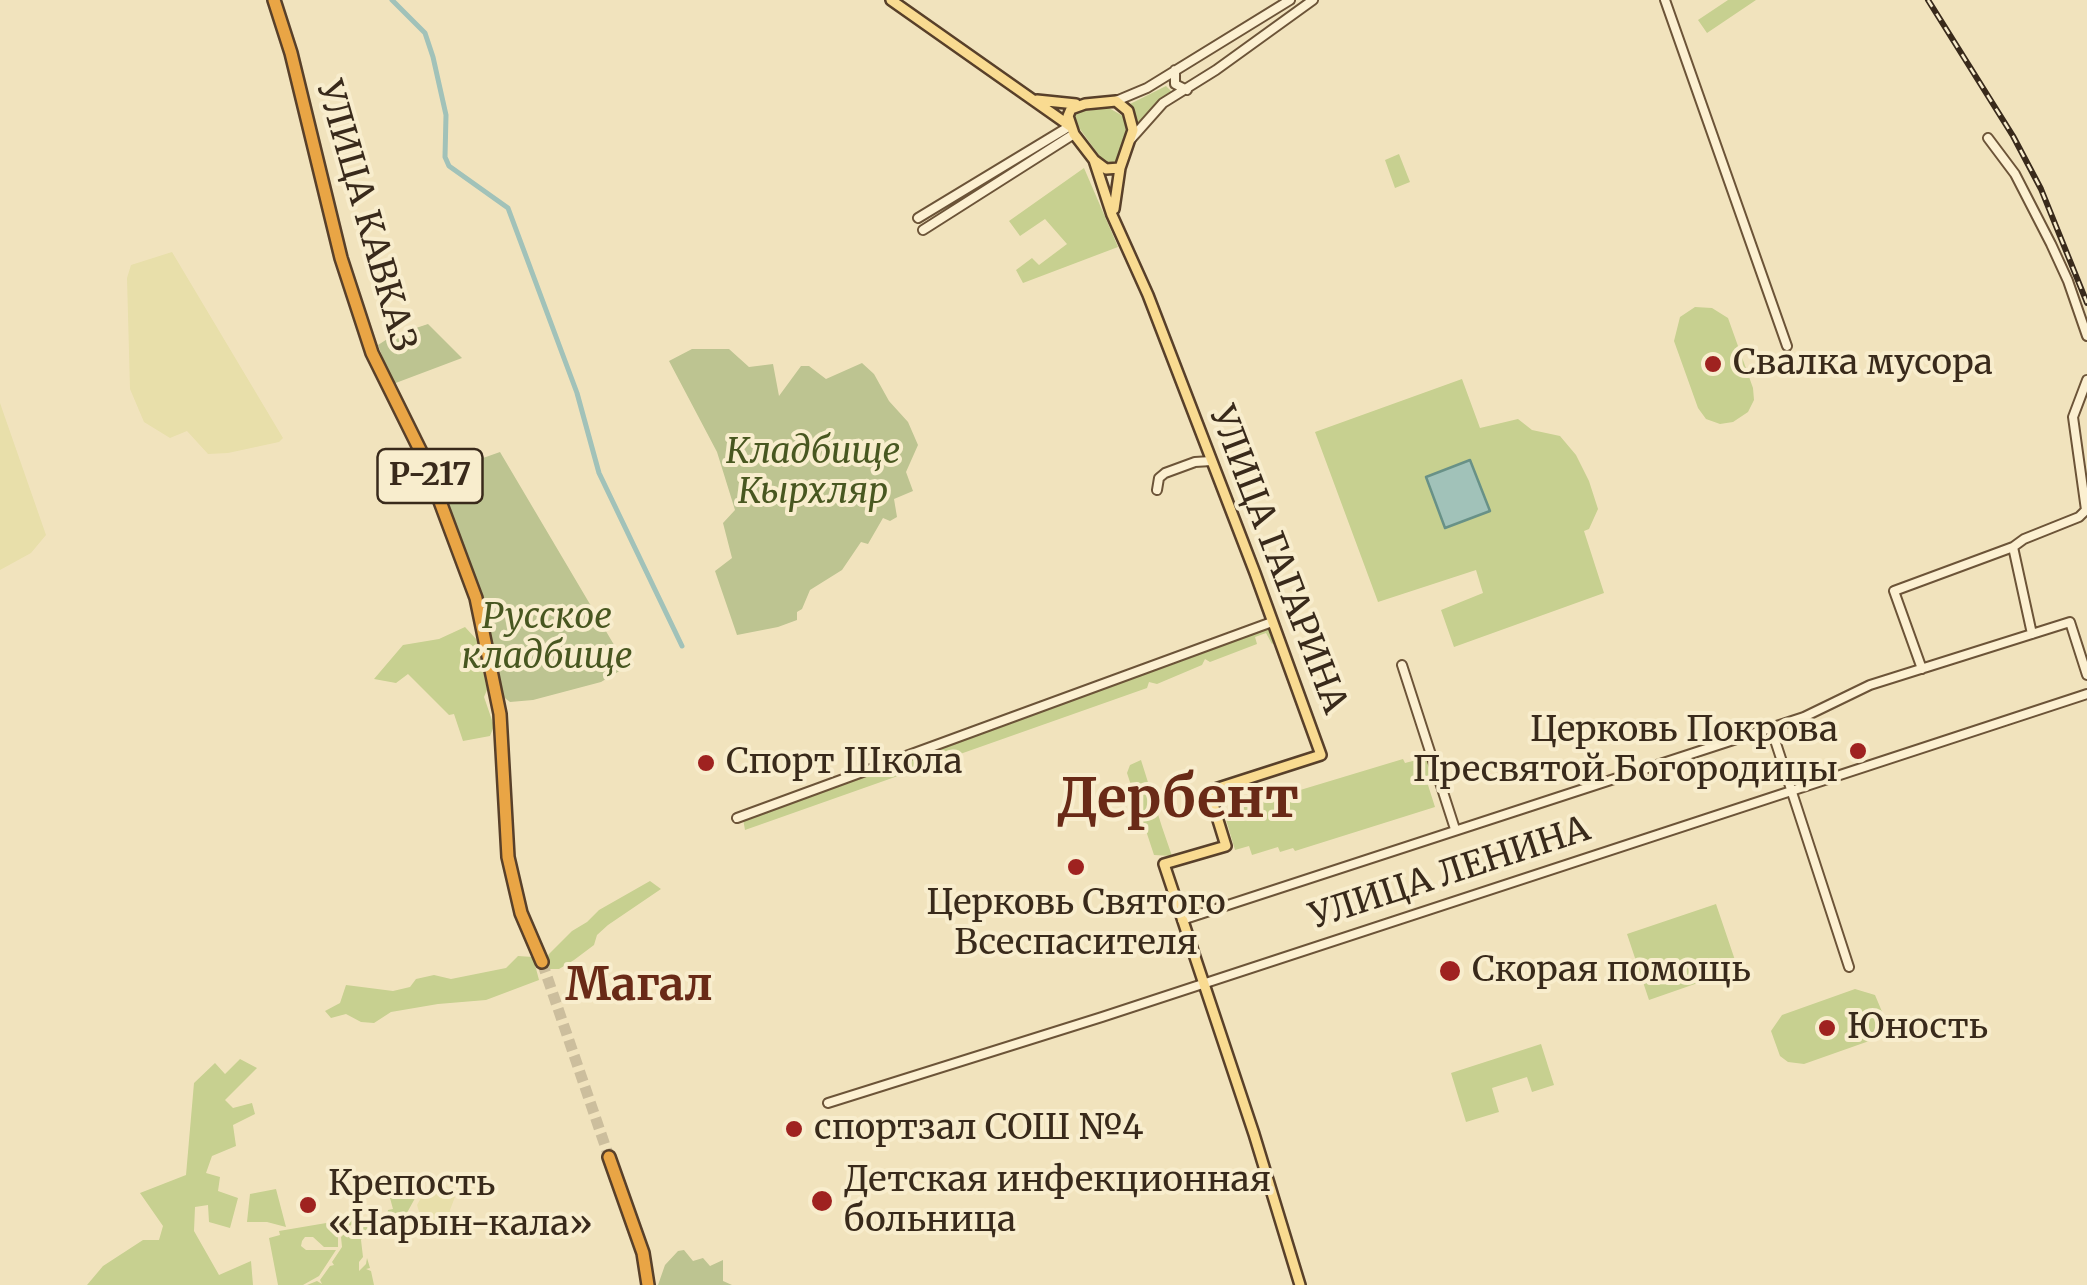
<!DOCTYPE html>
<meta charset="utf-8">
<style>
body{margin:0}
canvas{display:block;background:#f1e3bd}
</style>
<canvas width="2087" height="1285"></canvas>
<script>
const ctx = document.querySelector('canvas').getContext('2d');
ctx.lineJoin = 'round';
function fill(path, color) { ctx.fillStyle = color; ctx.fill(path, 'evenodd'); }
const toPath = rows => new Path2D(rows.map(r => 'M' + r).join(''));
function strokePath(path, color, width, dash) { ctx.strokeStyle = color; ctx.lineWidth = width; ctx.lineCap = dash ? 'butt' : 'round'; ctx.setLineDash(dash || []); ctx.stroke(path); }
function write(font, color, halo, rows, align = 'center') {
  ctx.font = font + ' Merriweather,serif'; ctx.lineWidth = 8; ctx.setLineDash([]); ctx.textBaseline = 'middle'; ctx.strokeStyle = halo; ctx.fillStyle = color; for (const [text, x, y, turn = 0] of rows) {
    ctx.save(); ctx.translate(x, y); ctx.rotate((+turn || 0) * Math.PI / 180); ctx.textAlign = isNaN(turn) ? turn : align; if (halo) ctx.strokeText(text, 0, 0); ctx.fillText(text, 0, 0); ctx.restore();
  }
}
fill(toPath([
 [172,252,283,438,279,442,228,453,208,454,187,431,170,438,144,422,130,389,127,278,131,265],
 [0,403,46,535,31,553,0,570],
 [458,1189,450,1210,453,1225,425,1231,417,1205,422,1196]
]), '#e8dfaa');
fill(toPath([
 [1728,0,1756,0,1707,33,1698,20],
 [1166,86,1173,93,1138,124,1126,106],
 [1109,108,1123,116,1129,129,1116,165,1106,165,1072,118,1077,112],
 [1399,154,1410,182,1395,188,1385,160],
 [1084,168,1118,247,1023,283,1016,270,1032,258,1039,265,1067,244,1045,219,1020,236,1009,221],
 [1695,307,1712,308,1728,318,1753,388,1754,400,1748,412,1733,422,1720,424,1706,419,1698,408,1674,341,1680,317],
 [1462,379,1480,428,1518,419,1532,430,1560,436,1576,455,1589,481,1598,509,1589,529,1584,531,1604,593,1454,647,1441,610,1483,593,1476,570,1378,602,1315,432],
 [465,627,477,640,487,690,484,697,494,726,490,736,463,741,454,714,449,715,408,674,396,683,374,679,403,645,439,639],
 [1268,627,1275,642,1272,644,1266,633,1255,637,1257,644,1210,662,1205,659,1202,665,1157,684,1149,682,1147,688,745,830,743,819],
 [1428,757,1436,782,1428,785,1435,807,1295,851,1293,848,1280,852,1278,847,1252,855,1249,846,1235,850,1224,813,1403,759,1405,763],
 [1141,760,1162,827,1172,856,1154,855,1127,773,1130,765],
 [650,881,661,889,608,925,597,935,594,945,574,960,559,969,548,969,545,962,549,954,572,931,587,922,599,910],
 [1716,904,1738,969,1649,1000,1627,934],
 [518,956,533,957,539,980,486,1000,438,1004,391,1012,374,1023,361,1022,346,1014,331,1018,325,1011,340,1003,346,985,393,991,410,987,416,979,434,975,451,979,506,968],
 [1855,989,1875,995,1883,1014,1878,1035,1872,1040,1804,1064,1788,1062,1780,1056,1771,1031,1782,1015],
 [1541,1044,1554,1085,1532,1092,1527,1077,1492,1088,1499,1112,1466,1122,1451,1073],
 [240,1059,257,1068,225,1100,233,1108,252,1103,255,1114,233,1125,236,1146,212,1156,206,1173,220,1177,218,1191,238,1198,230,1228,209,1222,208,1205,195,1207,194,1231,219,1275,251,1261,253,1285,87,1285,103,1266,143,1240,159,1240,163,1226,140,1193,186,1175,194,1083,215,1063,225,1074],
 [276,1189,286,1227,267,1222,247,1222,250,1194],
 [420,1189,402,1222,385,1226,388,1210,393,1209,390,1198],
 [349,1214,356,1221,338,1235,338,1247,324,1247,313,1237,305,1237,302,1241,301,1246,306,1250,336,1250,319,1276,303,1285,278,1285,269,1238,280,1235,279,1231,338,1221],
 [372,1219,361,1240,363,1257,359,1262,359,1271,366,1264,367,1258,370,1268,366,1269,371,1271,374,1285,307,1285,317,1281,322,1284,320,1280,330,1266,334,1265,332,1262,342,1247,341,1237,350,1228]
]), '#c7d090');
fill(toPath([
 [428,324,462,358,393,384,378,345,392,336],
 [692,349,729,349,749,367,773,364,779,396,801,366,809,366,826,379,862,363,874,374,889,401,908,422,918,445,906,472,913,491,894,499,897,517,890,521,883,518,868,544,861,542,842,570,810,590,802,609,797,612,797,620,778,627,737,635,715,571,732,558,723,523,735,510,717,452,669,361],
 [500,452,623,660,626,667,601,682,533,700,510,702,501,695,476,584,435,475],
 [684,1250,693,1261,703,1258,710,1266,723,1260,723,1281,732,1285,658,1285,665,1265,678,1251]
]), '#bdc491');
const water = toPath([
 [1470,460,1490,511,1445,528,1426,477,1470,460]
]);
fill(water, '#a1c2b9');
strokePath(water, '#689187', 2.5);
strokePath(toPath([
 [392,0,425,33,433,57,446,115,445,157,449,166,508,208,577,393,599,473,682,646]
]), '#a1c2b9', 5);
strokePath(toPath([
 [542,962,609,1157]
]), '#ccbe9d', 11, [11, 5.5]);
const secondary = toPath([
 [1665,0,1787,346],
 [1175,70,1175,84,1187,90],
 [1116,101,1147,88,1290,0],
 [1988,138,2015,174,2051,244,2068,281,2087,336],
 [1131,139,1163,103,1216,70,1313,0],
 [918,218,1070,126],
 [923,230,1074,134],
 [1157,490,1159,478,1165,473,1195,462,1211,461],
 [2013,547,2032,634],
 [1402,665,1455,829],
 [1922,669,1894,591,2013,547,2024,539,2079,517,2086,510,2073,417,2087,380],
 [1771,728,1849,967],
 [737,818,1272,622],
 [1182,920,1804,717,1870,685,2070,622,2087,675],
 [828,1103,1102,1017,2087,694]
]);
const primary = toPath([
 [891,0,1070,126],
 [1037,100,1076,104],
 [1116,101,1128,111,1133,130,1120,168,1106,169,1094,160,1074,134,1068,116,1071,109,1085,104,1116,101],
 [1094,160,1112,215,1148,295,1255,573,1321,755,1209,791,1226,846,1164,864],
 [1114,209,1120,168],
 [1164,864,1254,1134,1300,1285]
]);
const highway = toPath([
 [274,0,291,53,341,258,372,353,423,456,476,598,500,714,508,857,521,913,542,962],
 [609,1157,643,1253,648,1285]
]);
strokePath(secondary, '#6c5438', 12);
strokePath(primary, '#58402a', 14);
strokePath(highway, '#58402a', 16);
strokePath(secondary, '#fcf0d1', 8);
strokePath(primary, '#f9db91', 9);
strokePath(highway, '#e9a545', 11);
const rail = toPath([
 [1928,0,2013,136,2041,189,2087,303]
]);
strokePath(rail, '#392a1b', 6);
strokePath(rail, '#f8edcd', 2.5, [8]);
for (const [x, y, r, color] of [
 [1713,364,10,"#9f2220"],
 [1858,751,10,"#9f2220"],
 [706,763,10,"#9f2220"],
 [1076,867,10,"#9f2220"],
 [1450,971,12,"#9f2220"],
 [1827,1028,10,"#9f2220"],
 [794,1129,10,"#9f2220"],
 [822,1201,12,"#9f2220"],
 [308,1205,10,"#9f2220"]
]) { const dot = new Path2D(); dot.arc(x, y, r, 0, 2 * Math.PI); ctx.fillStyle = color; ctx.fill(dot); strokePath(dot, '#f8edcd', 4); }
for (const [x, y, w] of [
 [430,476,105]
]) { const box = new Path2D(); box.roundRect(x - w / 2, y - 27, w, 54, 8); ctx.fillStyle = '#f8edcd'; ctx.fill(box); strokePath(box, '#392a1b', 2.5); }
write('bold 32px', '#392a1b', null, [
 ["Р-217",430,476]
]);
write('35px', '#392a1b', '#f8edcd', [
 ["УЛИЦА КАВКАЗ",365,216,74],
 ["УЛИЦА ГАГАРИНА",1277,560,69],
 ["УЛИЦА ЛЕНИНА",1450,874,-18]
]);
write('35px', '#392a1b', '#f8edcd', [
 ["Свалка мусора",1733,364],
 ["Церковь Покрова",1838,731,"right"],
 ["Пресвятой Богородицы",1838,771,"right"],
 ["Спорт Школа",726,763],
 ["Церковь Святого",1076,904,"center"],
 ["Всеспасителя",1076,944,"center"],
 ["Скорая помощь",1472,971],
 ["Юность",1847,1028],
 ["спортзал СОШ №4",814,1129],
 ["Детская инфекционная",844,1181],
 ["больница",844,1221],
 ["Крепость",328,1185],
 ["«Нарын-кала»",328,1225]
], 'left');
write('italic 35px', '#485720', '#f8edcd', [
 ["Кладбище",813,453],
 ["Кырхляр",813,493],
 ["Русское",547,618],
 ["кладбище",547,658]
]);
write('bold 45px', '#692a17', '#f8edcd', [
 ["Магал",639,987]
]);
write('bold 55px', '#692a17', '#f8edcd', [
 ["Дербент",1178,801]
]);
</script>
